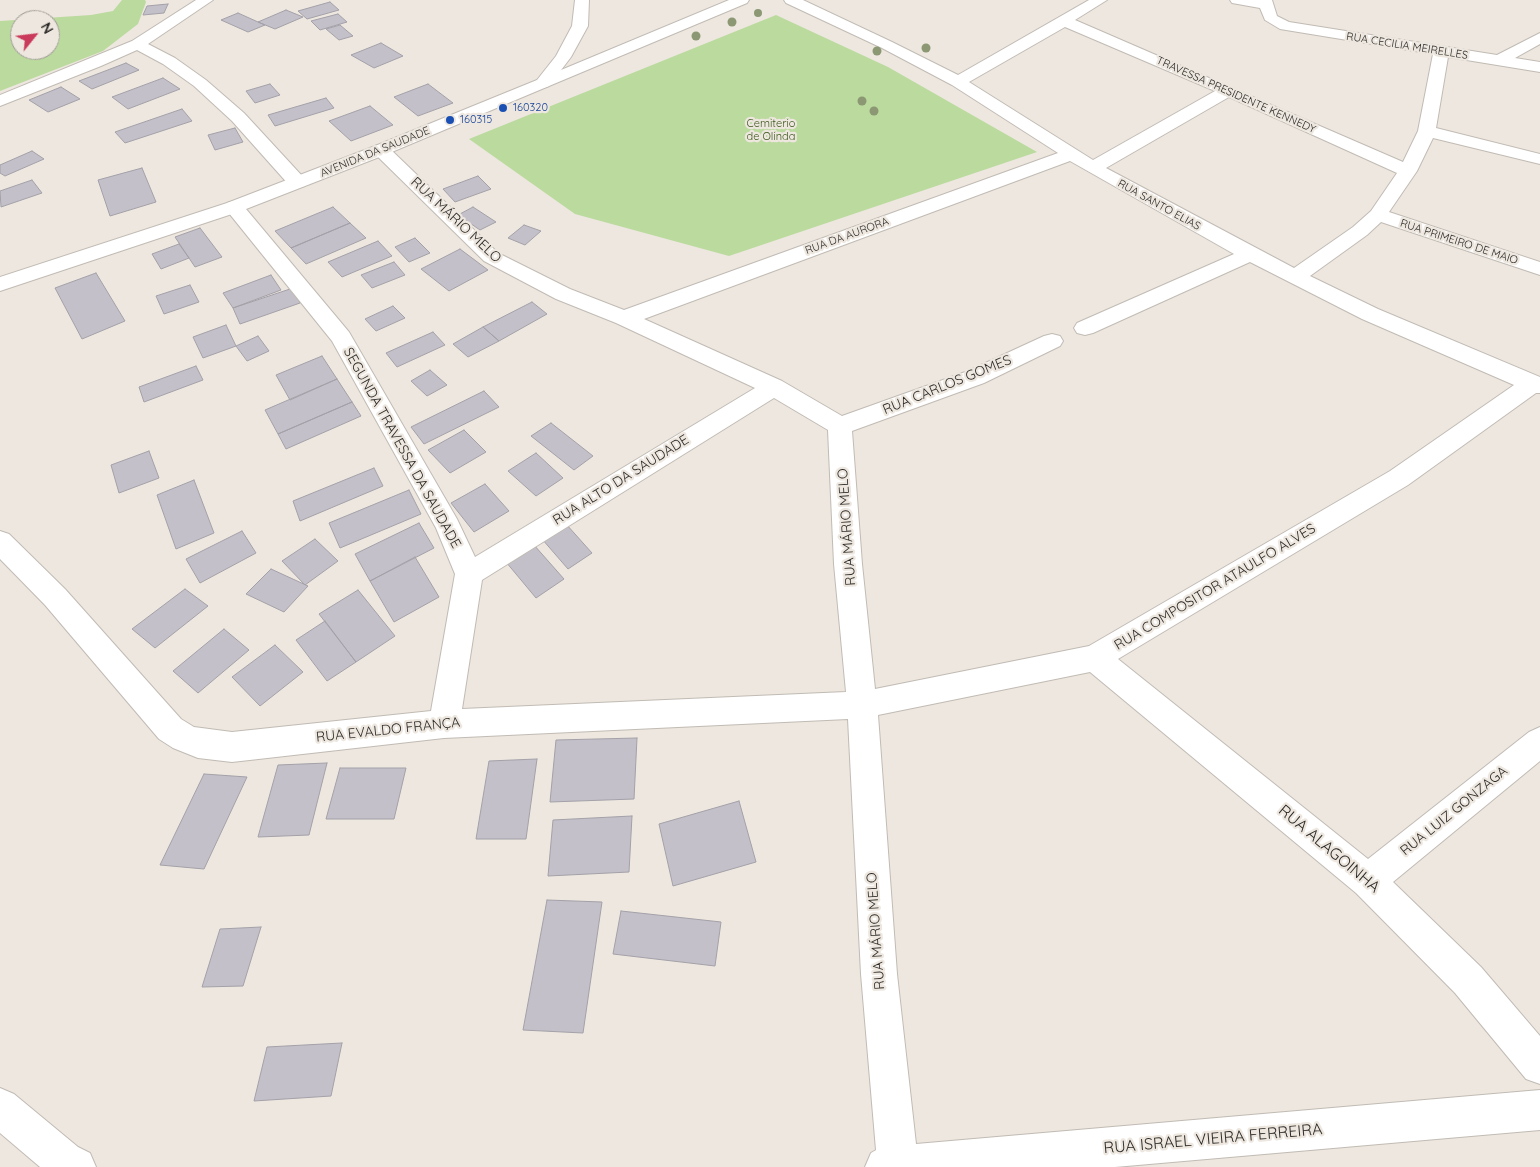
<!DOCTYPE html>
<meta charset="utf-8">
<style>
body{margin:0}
#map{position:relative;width:1540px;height:1167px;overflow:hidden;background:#ede7df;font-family:Quicksand,sans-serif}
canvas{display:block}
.north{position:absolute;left:10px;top:10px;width:50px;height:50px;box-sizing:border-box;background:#ede7df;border:1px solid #a19c96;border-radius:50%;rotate:61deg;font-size:14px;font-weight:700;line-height:20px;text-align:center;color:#2e2c29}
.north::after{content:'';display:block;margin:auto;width:18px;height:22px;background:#ca3a5a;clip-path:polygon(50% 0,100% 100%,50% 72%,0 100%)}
</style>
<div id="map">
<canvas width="1540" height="1167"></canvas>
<div class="north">N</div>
</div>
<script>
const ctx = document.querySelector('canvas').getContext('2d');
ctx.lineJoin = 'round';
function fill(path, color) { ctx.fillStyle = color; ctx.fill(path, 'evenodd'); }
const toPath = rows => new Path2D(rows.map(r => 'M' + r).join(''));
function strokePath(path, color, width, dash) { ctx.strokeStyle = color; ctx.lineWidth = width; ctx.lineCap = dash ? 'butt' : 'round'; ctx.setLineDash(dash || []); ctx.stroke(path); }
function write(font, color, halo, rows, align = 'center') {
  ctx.font = font + ' Quicksand,sans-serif'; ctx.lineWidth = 4.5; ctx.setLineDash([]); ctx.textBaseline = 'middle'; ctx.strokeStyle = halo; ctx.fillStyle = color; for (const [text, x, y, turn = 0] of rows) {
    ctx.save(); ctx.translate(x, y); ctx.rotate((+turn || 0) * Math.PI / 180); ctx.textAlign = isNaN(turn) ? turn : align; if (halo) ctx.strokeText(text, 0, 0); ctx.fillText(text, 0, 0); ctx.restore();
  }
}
fill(toPath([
 [122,0,145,0,146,2,138,24,103,51,0,91,0,21,91,15,113,11],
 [20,20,50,20,50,50,20,50],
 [776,15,888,67,1037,152,729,256,575,214,469,139]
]), '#bbda9e');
const building = toPath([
 [330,2,339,10,307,19,298,11,330,2],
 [168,4,164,13,143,15,147,6,168,4],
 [286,10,303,17,275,29,258,22,286,10],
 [238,13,258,22,265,25,248,32,221,20,238,13],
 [338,14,347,22,320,30,311,21,338,14],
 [340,25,353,36,339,40,326,29,340,25],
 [381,43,403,56,374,68,351,55,381,43],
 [126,63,139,70,92,89,79,81,126,63],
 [163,78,180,89,128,109,112,97,163,78],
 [270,84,280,95,255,103,246,91,270,84],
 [428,84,453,103,418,116,394,97,428,84],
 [61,87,80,99,48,112,29,100,61,87],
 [326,98,334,108,275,126,268,115,326,98],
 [370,106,393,125,351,141,329,121,370,106],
 [182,109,192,121,125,143,115,132,182,109],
 [235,128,243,142,215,150,208,135,235,128],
 [32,151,44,159,5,176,0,173,0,165,32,151],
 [142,168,156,202,110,216,98,180,142,168],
 [478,176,491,189,455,202,443,189,478,176],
 [32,180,42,193,1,207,0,191,32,180],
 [333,207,350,223,291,248,275,231,333,207],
 [473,207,496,222,480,230,458,215,473,207],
 [350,223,366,238,306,264,291,248,350,223],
 [524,225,541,231,525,245,508,238,524,225],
 [200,228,222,257,195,267,175,237,200,228],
 [415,238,430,253,409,262,395,247,415,238],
 [378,241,392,256,342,277,328,262,378,241],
 [179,244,189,258,161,269,152,254,179,244],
 [460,249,488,270,449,291,421,269,460,249],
 [394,262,405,275,372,288,361,275,394,262],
 [96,273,125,321,82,339,55,288,96,273],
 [271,275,281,290,233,308,223,293,271,275],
 [190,285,199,302,164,314,156,296,190,285],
 [293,288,300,303,240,324,233,308,293,288],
 [532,302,547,314,499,341,483,327,532,302],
 [393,306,405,318,376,331,365,319,393,306],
 [226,325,236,346,203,358,193,337,226,325],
 [483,327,499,341,468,357,453,344,483,327],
 [433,332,445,345,397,367,386,353,433,332],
 [258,336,269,351,247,361,236,346,258,336],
 [322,356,337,379,290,400,276,375,322,356],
 [196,366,203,380,144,402,139,387,196,366],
 [430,370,447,385,427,396,411,381,430,370],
 [337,379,352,402,278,434,265,410,337,379],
 [484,391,499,407,424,444,411,427,484,391],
 [352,402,361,416,286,449,278,434,352,402],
 [551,423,593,456,574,470,531,436,551,423],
 [464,430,486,452,450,473,428,450,464,430],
 [149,451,159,478,119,493,111,465,149,451],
 [536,453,563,478,536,496,508,471,536,453],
 [374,468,383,486,300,521,293,501,374,468],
 [194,480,214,533,176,549,157,495,194,480],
 [485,484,509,511,474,532,451,503,485,484],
 [409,490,421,514,340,548,329,523,409,490],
 [419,523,434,548,370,581,355,554,419,523],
 [566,524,592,553,568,569,542,539,566,524],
 [242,531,256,553,200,583,186,559,242,531],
 [315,539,338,561,305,585,282,561,315,539],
 [534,545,564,579,536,598,506,562,534,545],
 [415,557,439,597,394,622,370,581,415,557],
 [271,569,308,586,284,612,246,594,271,569],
 [185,589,208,606,155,648,132,629,185,589],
 [358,590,395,636,356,662,319,614,358,590],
 [325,621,356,662,327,681,296,640,325,621],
 [224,629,249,650,198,693,173,671,224,629],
 [275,645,303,672,260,706,232,677,275,645],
 [637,738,634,799,550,802,556,740,637,738],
 [537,759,526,839,476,839,489,761,537,759],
 [327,763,309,835,258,837,278,765,327,763],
 [340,768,406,768,394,819,326,819,340,768],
 [204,774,247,777,204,869,160,865,204,774],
 [739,801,756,862,673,886,659,824,739,801],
 [632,816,629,872,548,876,553,820,632,816],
 [547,900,602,902,583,1033,523,1030,547,900],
 [621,911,721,922,715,966,613,954,621,911],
 [261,927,243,986,202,987,220,929,261,927],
 [342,1043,331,1096,254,1101,267,1047,342,1043]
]);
fill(building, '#c3c0c9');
strokePath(building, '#a3a0a8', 1);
const street = toPath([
 [196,0,213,0,148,44,175,58,206,80,244,113,304,178,306,182,304,186,297,188,290,186,232,121,194,86,163,64,137,50,101,66,0,106,0,95,132,41,196,0],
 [729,0,749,0,747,3,549,86,543,88,537,86,535,83,537,80,729,0],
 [784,0,803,0,892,42,958,75,1089,0,1107,0,1075,20,1403,162,1418,131,1433,54,1280,29,1265,20,1260,8,1232,3,1230,0,1272,0,1277,16,1289,22,1497,55,1540,33,1540,44,1515,58,1540,62,1540,72,1448,57,1436,128,1540,154,1540,164,1433,138,1417,171,1389,212,1540,262,1540,275,1381,222,1367,235,1310,276,1378,309,1540,377,1540,393,1536,393,1408,485,1118,659,1368,859,1529,732,1540,727,1540,761,1393,882,1481,967,1540,1036,1540,1084,1526,1079,1455,993,1356,893,1090,672,878,715,897,974,916,1144,1540,1090,1540,1130,1115,1167,865,1167,871,1153,876,1150,861,974,848,719,444,738,232,762,198,758,173,748,159,739,45,605,0,559,0,531,9,534,65,589,181,719,194,727,232,732,431,711,455,574,436,528,332,341,224,207,227,203,234,201,241,203,349,332,457,519,475,557,755,388,616,323,556,299,484,261,375,154,372,150,375,146,381,145,387,146,498,253,570,289,624,310,1058,153,952,85,882,48,786,3,784,0],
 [1065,27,1215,91,1093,160,969,82,1065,27],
 [1229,97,1397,173,1371,211,1353,227,1294,268,1106,168,1229,97],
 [1070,161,1234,254,1077,323,1074,328,1077,333,1085,335,1093,333,1250,262,1362,319,1514,385,1390,471,1089,646,875,689,862,564,852,431,984,383,1060,346,1063,341,1060,336,1052,334,1044,336,968,371,842,416,782,381,644,319,1070,161],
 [774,398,828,430,834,564,846,692,462,709,482,580,774,398],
 [0,1088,14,1094,78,1147,90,1153,96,1167,40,1167,0,1133,0,1088]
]);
const secondary = toPath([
 [575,0,589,0,588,26,571,57,549,86,387,154,241,211,0,291,0,277,227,203,375,146,537,80,556,56,572,26,575,0]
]);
strokePath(street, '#c1bbb4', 2);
strokePath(secondary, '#c1bbb4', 2);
fill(street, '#fff');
fill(secondary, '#fff');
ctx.fillStyle = '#8b9873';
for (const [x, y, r] of [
 [758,13,4],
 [732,22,4.5],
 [696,36,4.5],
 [926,48,4.5],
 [877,51,4.5],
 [862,101,4.5],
 [874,111,4.5]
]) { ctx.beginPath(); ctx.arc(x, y, r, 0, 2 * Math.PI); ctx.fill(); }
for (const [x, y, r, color] of [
 [503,108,5,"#1a4fb4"],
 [450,120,5,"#1a4fb4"]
]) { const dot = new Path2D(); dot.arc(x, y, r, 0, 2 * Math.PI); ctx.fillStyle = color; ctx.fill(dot); strokePath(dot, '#ede7df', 2); }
write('11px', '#2e2c29', '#ede7df', [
 ["RUA CECILIA MEIRELLES",1407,46,9],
 ["TRAVESSA PRESIDENTE KENNEDY",1236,95,24],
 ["AVENIDA DA SAUDADE",375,152,-22],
 ["RUA SANTO ELIAS",1159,205,29],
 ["RUA DA AURORA",847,236,-20],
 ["RUA PRIMEIRO DE MAIO",1459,242,18]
]);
write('11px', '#164399', '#ede7df', [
 ["160320",513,108],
 ["160315",460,120]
], 'left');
write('11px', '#3b571a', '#ede7df', [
 ["Cemiterio",771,124],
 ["de Olinda",771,137]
]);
write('14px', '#2e2c29', '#ede7df', [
 ["RUA MÁRIO MELO",456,220,43],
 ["RUA CARLOS GOMES",947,385,-22],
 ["SEGUNDA TRAVESSA DA SAUDADE",402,448,61],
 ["RUA ALTO DA SAUDADE",621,480,-32],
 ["RUA MÁRIO MELO",847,527,-94],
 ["RUA COMPOSITOR ATAULFO ALVES",1215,587,-31],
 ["RUA EVALDO FRANÇA",388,730,-6],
 ["RUA LUIZ GONZAGA",1454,811,-39],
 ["RUA MÁRIO MELO",876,931,-94]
]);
write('16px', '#2e2c29', '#ede7df', [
 ["RUA ALAGOINHA",1329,849,40],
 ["RUA ISRAEL VIEIRA FERREIRA",1213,1139,-5]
]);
</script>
